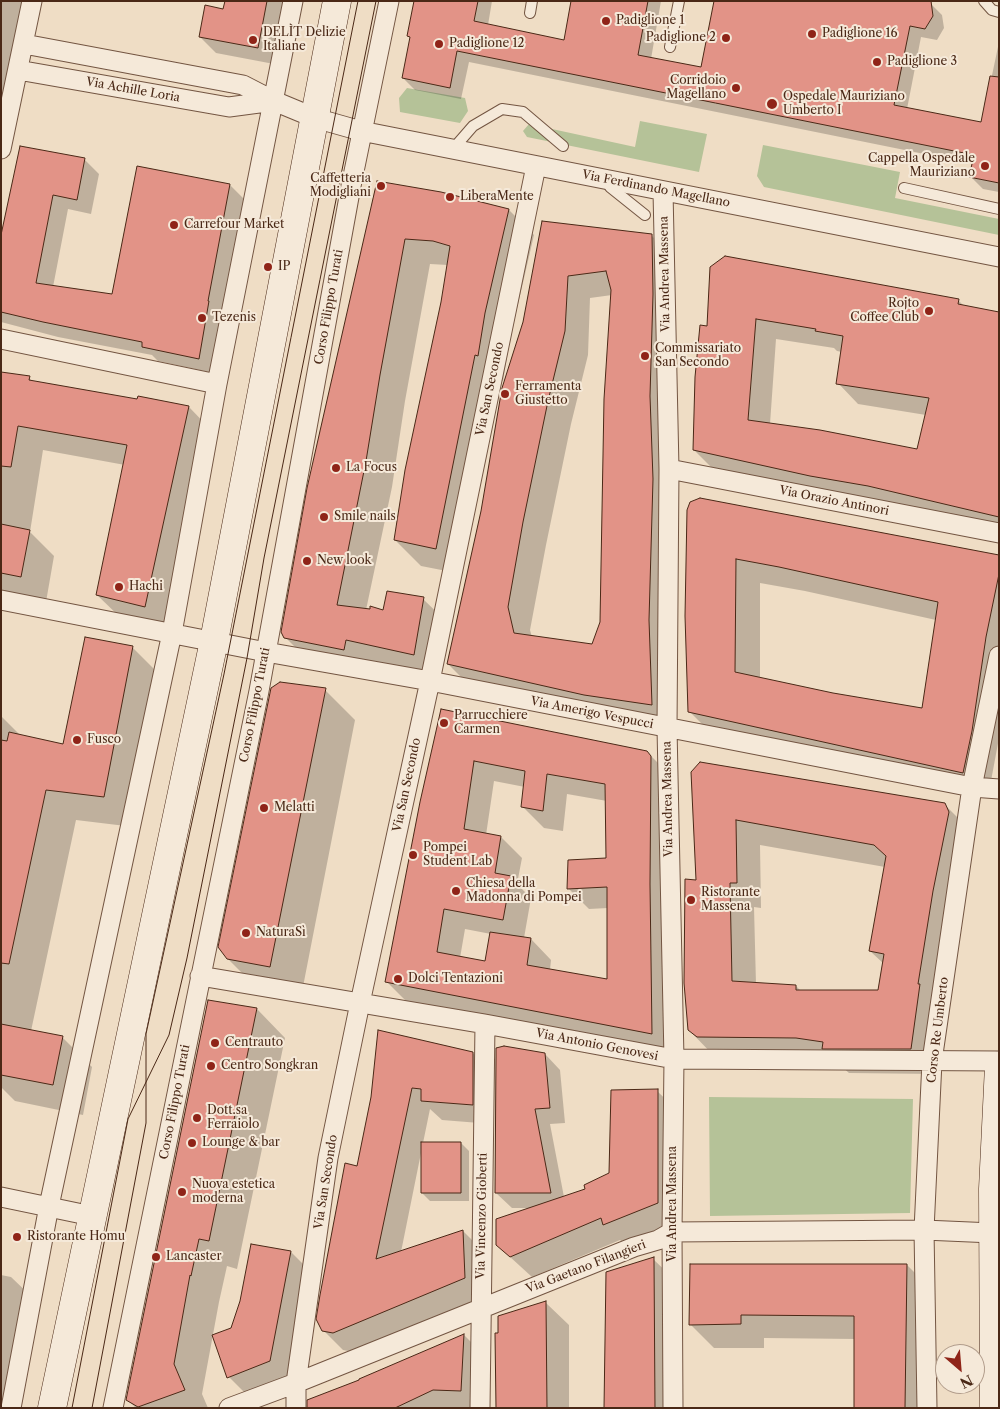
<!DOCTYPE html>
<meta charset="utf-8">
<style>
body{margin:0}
#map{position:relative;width:1000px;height:1409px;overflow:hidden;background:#efddc5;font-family:"Libre Caslon Text",serif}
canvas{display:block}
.frame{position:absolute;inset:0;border:2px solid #4a2816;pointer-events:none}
.north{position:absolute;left:935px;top:1344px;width:50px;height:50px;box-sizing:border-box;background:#f5e9d9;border:1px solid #b19c8b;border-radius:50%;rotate:153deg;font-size:14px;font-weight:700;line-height:20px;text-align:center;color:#4a2816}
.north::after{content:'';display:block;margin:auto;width:18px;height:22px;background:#8f2418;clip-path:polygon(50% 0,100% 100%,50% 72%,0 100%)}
</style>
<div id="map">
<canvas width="1000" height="1409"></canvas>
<div class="frame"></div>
<div class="north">N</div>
</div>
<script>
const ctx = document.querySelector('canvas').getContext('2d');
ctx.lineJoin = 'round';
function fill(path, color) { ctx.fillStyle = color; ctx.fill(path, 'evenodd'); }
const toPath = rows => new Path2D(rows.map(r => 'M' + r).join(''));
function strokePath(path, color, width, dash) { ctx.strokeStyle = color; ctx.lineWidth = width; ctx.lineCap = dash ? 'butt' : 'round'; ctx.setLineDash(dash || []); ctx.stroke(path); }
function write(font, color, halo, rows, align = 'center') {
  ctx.font = font + ' "Libre Caslon Text",serif'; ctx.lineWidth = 4; ctx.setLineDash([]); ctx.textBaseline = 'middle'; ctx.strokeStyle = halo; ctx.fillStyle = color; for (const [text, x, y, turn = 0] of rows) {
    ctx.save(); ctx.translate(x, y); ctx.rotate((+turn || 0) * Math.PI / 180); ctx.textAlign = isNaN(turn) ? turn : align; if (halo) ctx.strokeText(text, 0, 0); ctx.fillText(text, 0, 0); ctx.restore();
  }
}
fill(toPath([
 [407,88,465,98,468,111,460,123,400,112,399,98],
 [640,121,707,134,699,172,527,137,523,131,529,124,635,147],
 [763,145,900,172,895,198,999,219,999,235,764,187,757,176],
 [709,1097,913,1099,910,1213,710,1216]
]), '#b5c298');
fill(toPath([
 [1,1,22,1,1,109],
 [226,1,286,1,274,64,216,53,200,37,224,10],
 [416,1,492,1,488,25,565,42,572,1,661,1,651,59,702,69,930,3,942,15,944,28,937,40,921,37,907,109,982,123,999,42,999,192,983,189,971,177,974,164,469,62,461,99,415,90,403,78,411,38,409,36],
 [84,159,99,174,91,214,68,209,53,287,113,296,138,168,230,185,245,200,214,373,158,361,152,355,58,337,1,322,1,238],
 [378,183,509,210,534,235,510,339,503,381,500,380,462,574,421,566,395,540,443,302,448,265,430,264,405,401,392,487,366,610,384,611,423,599,449,624,439,680,311,663,285,637],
 [543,223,651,235,674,258,675,317,672,419,674,727,471,687,448,664,524,322],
 [612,295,602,623,593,646,532,637,530,630,546,545,571,424,588,355,590,298],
 [711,267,958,300,965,307,999,313,999,532,715,471,694,450,708,327],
 [776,339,834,348,837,351,842,352,838,383,858,404,926,415,918,451,770,424],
 [1,373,29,378,34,383,138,401,139,397,189,407,214,433,170,632,123,620,97,595,125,465,43,450,30,532,54,556,46,602,1,593],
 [689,510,999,556,999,738,988,797,714,736,689,711],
 [760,583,805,591,936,620,923,709,833,694,760,679],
 [133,648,163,678,134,827,76,820,31,1031,62,1037,92,1067,83,1115,15,1101,1,1087,1,716,22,737,64,745],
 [325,690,355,720,301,997,258,989,228,959],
 [442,711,647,752,668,773,673,1054,407,1002,386,981],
 [494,781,525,787,523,807,544,828,563,831,567,794,607,801,607,859,568,888,589,909,608,908,608,981,550,970,551,960,531,939,524,938,531,898,517,884,522,858,501,837,486,835],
 [465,929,491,934,486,963,460,958],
 [701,763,944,804,970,830,936,1074,849,1073,841,1066,714,1056,689,1030,697,881],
 [760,845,885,867,870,951,884,964,879,991,801,991,796,986,756,984,754,907,761,908],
 [257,1009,285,1038,237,1269,227,1266,219,1302,202,1394,208,1408,136,1408,128,1400],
 [473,1053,492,1073,492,1124,442,1120,430,1109,423,1143,461,1143,469,1151,469,1201,430,1201,422,1193,421,1153,401,1252,463,1231,482,1250,484,1297,353,1352,343,1350,323,1330,372,1097],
 [545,1054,560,1070,565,1123,550,1124,564,1197,586,1190,610,1174,657,1091,678,1111,678,1223,625,1245,620,1240,532,1277,497,1245,530,1208,512,1208,496,1193],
 [291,1252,318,1279,296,1388,256,1404,229,1377,232,1329],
 [653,1259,674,1279,675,1408,606,1408],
 [907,1265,931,1289,928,1408,855,1408,855,1339,764,1338,764,1348,714,1348,690,1324],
 [1,1275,11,1277,34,1299,10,1408,1,1408],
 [546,1303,569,1325,569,1408,513,1408,499,1334,499,1317],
 [464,1335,487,1358,484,1408,316,1408,360,1380]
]), '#0003');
const building = toPath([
 [225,1,267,1,258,48,199,37,205,5,223,9,225,1],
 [414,1,478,1,474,21,564,40,571,1,648,1,638,55,701,67,714,1,931,1,933,16,925,29,910,26,894,105,981,122,990,76,999,77,999,183,969,177,974,155,457,51,450,88,402,78,410,37,407,36,414,1],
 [20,146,85,158,77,200,53,195,36,283,112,294,137,166,230,184,208,301,209,301,199,359,142,347,142,342,43,322,1,312,1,235,20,146],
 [377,181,441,192,509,209,485,313,478,356,475,355,436,549,394,540,405,470,441,302,450,246,433,241,405,239,380,375,366,461,337,605,370,609,370,606,383,610,387,591,424,597,414,655,346,640,344,650,284,638,281,632,307,488,377,181],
 [542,221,652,234,653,294,650,396,653,479,649,620,652,705,584,695,447,664,481,511,502,388,523,322,542,221],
 [606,271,611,290,604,399,600,622,592,644,514,633,508,607,523,522,548,401,565,331,568,276,606,271],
 [725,256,959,299,958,304,999,312,999,517,868,486,810,476,693,450,695,377,700,325,707,326,710,267,725,256],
 [756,319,816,329,815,331,843,336,836,384,929,398,917,449,820,430,748,420,756,319],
 [1,372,30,376,29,380,137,399,138,396,189,406,145,607,96,595,127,445,18,426,11,467,1,466,1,372],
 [700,498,999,555,999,574,986,637,972,731,963,773,688,712,685,616,687,510,690,502,700,498],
 [736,559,779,567,938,602,922,708,833,693,735,672,736,559],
 [1,524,30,530,21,577,1,573,1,524],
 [85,637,133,646,104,797,46,790,9,964,1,963,1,740,7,741,9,732,63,744,85,637],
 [280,682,326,688,270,967,227,959,218,947,271,688,280,682],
 [441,709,647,751,651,756,650,884,652,1034,385,982,420,802,441,709],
 [474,761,525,771,521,807,543,811,547,774,605,784,606,858,568,860,567,889,607,887,607,979,527,965,531,938,490,932,485,961,437,952,444,909,503,920,511,876,495,873,501,836,464,829,474,761],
 [700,762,945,803,949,812,933,891,918,984,920,984,911,1049,822,1049,823,1042,796,1038,697,1037,688,1030,684,983,685,879,696,880,691,772,700,762],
 [736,820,874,845,886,856,869,951,884,954,878,990,796,990,796,985,732,981,730,883,737,883,736,820],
 [208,1000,257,1008,209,1241,199,1239,191,1276,190,1275,174,1364,185,1390,138,1407,126,1400,208,1000],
 [1,1024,63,1036,53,1085,1,1075,1,1024],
 [378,1030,473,1052,473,1105,421,1101,421,1089,412,1088,376,1259,463,1230,465,1278,333,1333,322,1331,316,1319,320,1295,345,1163,357,1166,371,1097,378,1030],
 [504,1046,545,1053,550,1108,535,1109,551,1193,495,1193,496,1057,496,1048,504,1046],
 [658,1089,658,1203,603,1225,601,1218,510,1257,496,1245,496,1219,585,1189,584,1185,609,1173,611,1090,658,1089],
 [421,1142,461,1142,461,1193,421,1193,421,1142],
 [251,1244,291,1251,270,1361,227,1378,212,1335,231,1328,240,1301,251,1244],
 [654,1257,655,1408,604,1408,606,1272,654,1257],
 [690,1264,907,1264,905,1408,854,1408,854,1316,741,1315,741,1324,689,1325,690,1264],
 [546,1301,547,1408,496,1408,495,1333,498,1333,498,1316,546,1301],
 [464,1334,461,1391,433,1390,395,1408,307,1408,307,1400,359,1380,359,1379,464,1334]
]);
fill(building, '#e29387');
strokePath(building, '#4a2816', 1);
const service = toPath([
 [984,1,992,10,999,12],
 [530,13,532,1],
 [670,47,679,1],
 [453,149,473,126,502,109,523,112,563,146],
 [610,187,645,215],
 [904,188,999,209]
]);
const minor = toPath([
 [24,44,243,85,274,101,315,118,361,131,999,257],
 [18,70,229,107,274,101],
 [1,149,32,1],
 [663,191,669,469,667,728,674,1059,672,1232,673,1408],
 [1,339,217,384],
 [669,469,999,533],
 [1,600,266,652,430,681,972,787,999,789],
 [200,976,485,1024,674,1059,999,1061],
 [1,1197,92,1216],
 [11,1408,49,1206,172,633,217,384,293,1],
 [113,1408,259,691,351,186,389,1],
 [229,1408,296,1383,634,1247,658,1240,672,1232,924,1230,993,1233],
 [296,1408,296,1383,328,1158,360,1003,430,681,536,166],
 [480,1408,485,1024],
 [927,1408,924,1230,932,1061,972,787,999,656]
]);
const secondary = toPath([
 [52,1408,214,641,337,1],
 [994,1408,993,1189,999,1066]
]);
strokePath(service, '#735542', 12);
strokePath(minor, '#735542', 21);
strokePath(secondary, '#4a2816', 29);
strokePath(service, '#f5e9d9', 10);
strokePath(minor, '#f5e9d9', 19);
strokePath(secondary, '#f5e9d9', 28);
strokePath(toPath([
 [72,1408,128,1119,169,1035,187,958,247,658,264,558,376,1],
 [92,1408,146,1123,146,1034,224,674,358,1]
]), '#4a2816', 1);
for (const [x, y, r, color] of [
 [606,21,5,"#8f2418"],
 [812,34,5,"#8f2418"],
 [726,38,5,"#8f2418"],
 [253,40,5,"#8f2418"],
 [439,44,5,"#8f2418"],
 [877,62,5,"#8f2418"],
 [736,88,5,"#8f2418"],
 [772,104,6,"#8f2418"],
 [985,166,5,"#8f2418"],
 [381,186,5,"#8f2418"],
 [450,197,5,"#8f2418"],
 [174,225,5,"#8f2418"],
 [268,267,5,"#8f2418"],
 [929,311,5,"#8f2418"],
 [202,318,5,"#8f2418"],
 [645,356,5,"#8f2418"],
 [505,394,5,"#8f2418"],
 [336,468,5,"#8f2418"],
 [324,517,5,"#8f2418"],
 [307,561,5,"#8f2418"],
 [119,587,5,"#8f2418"],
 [444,723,5,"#8f2418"],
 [77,740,5,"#8f2418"],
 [264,808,5,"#8f2418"],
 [413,855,5,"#8f2418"],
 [456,891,5,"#8f2418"],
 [691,900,5,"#8f2418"],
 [246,933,5,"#8f2418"],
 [398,979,5,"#8f2418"],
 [215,1043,5,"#8f2418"],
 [211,1066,5,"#8f2418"],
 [197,1118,5,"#8f2418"],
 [192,1143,5,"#8f2418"],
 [182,1192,5,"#8f2418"],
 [17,1237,5,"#8f2418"],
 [156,1257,5,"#8f2418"]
]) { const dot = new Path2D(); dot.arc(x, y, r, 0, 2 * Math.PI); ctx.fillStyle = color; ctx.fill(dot); strokePath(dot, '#f5e9d9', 2); }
write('12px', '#4a2816', '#f5e9d9', [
 ["Padiglione 1",616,21],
 ["DELÌT Delizie",263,33],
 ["Italiane",263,47],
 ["Padiglione 16",822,34],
 ["Padiglione 2",716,38,"right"],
 ["Padiglione 12",449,44],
 ["Padiglione 3",887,62],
 ["Corridoio",726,81,"right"],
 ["Magellano",726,95,"right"],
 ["Ospedale Mauriziano",783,97],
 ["Umberto I",783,111],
 ["Cappella Ospedale",975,159,"right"],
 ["Mauriziano",975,173,"right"],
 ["Caffetteria",371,179,"right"],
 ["Modigliani",371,193,"right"],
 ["LiberaMente",460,197],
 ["Carrefour Market",184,225],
 ["IP",278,267],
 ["Rojto",919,304,"right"],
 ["Coffee Club",919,318,"right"],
 ["Tezenis",212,318],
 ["Commissariato",655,349],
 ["San Secondo",655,363],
 ["Ferramenta",515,387],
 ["Giustetto",515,401],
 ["La Focus",346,468],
 ["Smile nails",334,517],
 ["New look",317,561],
 ["Hachi",129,587],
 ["Parrucchiere",454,716],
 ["Carmen",454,730],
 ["Fusco",87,740],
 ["Melatti",274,808],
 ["Pompei",423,848],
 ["Student Lab",423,862],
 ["Chiesa della",466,884],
 ["Madonna di Pompei",466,898],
 ["Ristorante",701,893],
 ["Massena",701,907],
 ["NaturaSì",256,933],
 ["Dolci Tentazioni",408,979],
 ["Centrauto",225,1043],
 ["Centro Songkran",221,1066],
 ["Dott.sa",207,1111],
 ["Ferraiolo",207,1125],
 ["Lounge & bar",202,1143],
 ["Nuova estetica",192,1185],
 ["moderna",192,1199],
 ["Ristorante Homu",27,1237],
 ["Lancaster",166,1257]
], 'left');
write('12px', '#4a2816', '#f5e9d9', [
 ["Via Achille Loria",133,90,10],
 ["Via Ferdinando Magellano",656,189,11],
 ["Via Andrea Massena",665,274,-91],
 ["Corso Filippo Turati",329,307,-80],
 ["Via San Secondo",490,389,-78],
 ["Via Orazio Antinori",834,501,11],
 ["Corso Filippo Turati",255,705,-79],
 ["Via Amerigo Vespucci",592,713,11],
 ["Via San Secondo",407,785,-78],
 ["Via Andrea Massena",668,799,-91],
 ["Corso Re Umberto",938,1030,-83],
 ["Via Antonio Genovesi",597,1045,11],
 ["Corso Filippo Turati",175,1102,-79],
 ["Via San Secondo",326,1182,-81],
 ["Via Andrea Massena",673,1204,-90],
 ["Via Vincenzo Gioberti",482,1216,-89],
 ["Via Gaetano Filangieri",586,1267,-21]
]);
</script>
